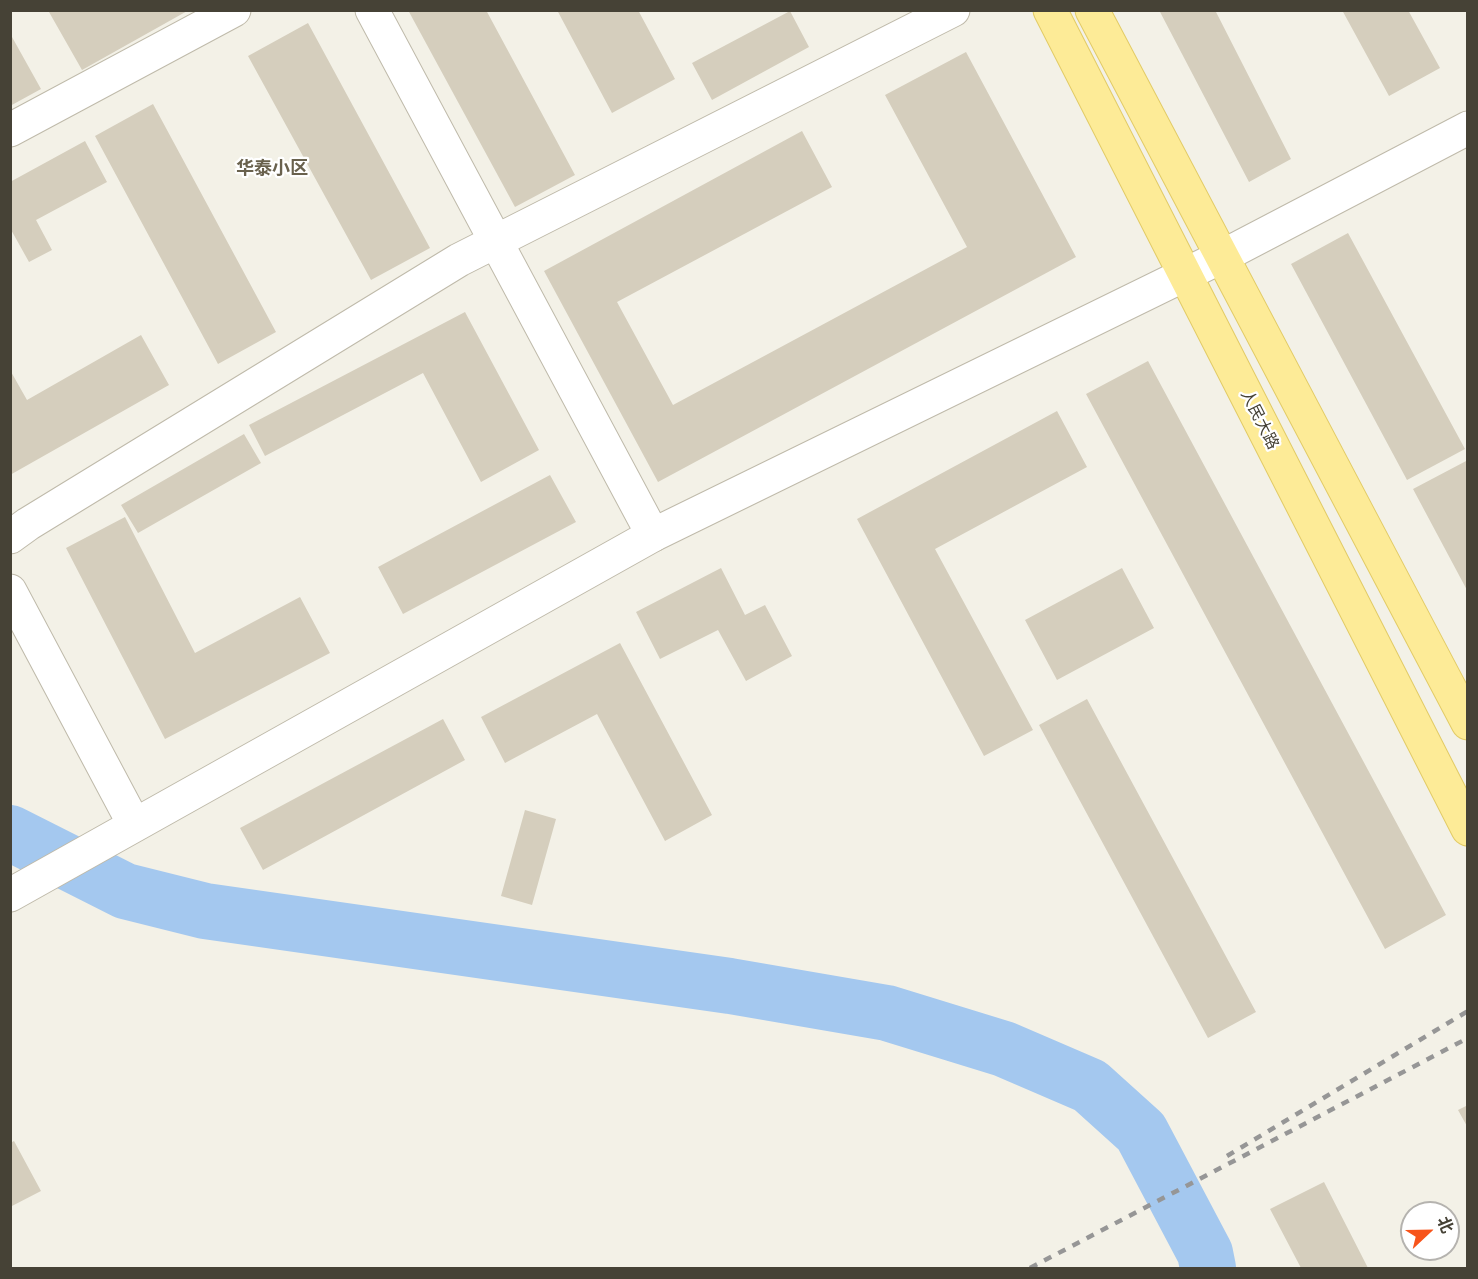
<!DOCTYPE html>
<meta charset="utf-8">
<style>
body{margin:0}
#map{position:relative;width:1478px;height:1279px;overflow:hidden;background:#f3f1e7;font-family:"DejaVu Sans","Noto Sans SC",sans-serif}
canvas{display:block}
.frame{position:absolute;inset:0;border:12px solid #464236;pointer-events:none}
.north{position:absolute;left:1400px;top:1201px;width:60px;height:60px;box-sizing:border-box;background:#fff;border:2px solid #b5b3af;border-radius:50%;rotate:68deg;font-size:16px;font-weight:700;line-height:24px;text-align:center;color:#464236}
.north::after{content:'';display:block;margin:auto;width:21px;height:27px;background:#f7541b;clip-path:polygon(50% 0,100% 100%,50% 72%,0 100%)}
</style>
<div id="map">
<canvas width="1478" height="1279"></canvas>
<div class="frame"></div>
<div class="north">北</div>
</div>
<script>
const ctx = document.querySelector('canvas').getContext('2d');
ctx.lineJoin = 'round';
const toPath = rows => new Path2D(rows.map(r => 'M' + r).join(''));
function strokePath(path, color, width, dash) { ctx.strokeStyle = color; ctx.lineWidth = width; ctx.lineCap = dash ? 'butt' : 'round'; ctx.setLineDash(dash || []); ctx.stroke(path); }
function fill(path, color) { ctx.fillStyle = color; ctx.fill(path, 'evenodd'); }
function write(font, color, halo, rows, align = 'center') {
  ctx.font = font + ' "DejaVu Sans","Noto Sans SC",sans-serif'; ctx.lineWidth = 4.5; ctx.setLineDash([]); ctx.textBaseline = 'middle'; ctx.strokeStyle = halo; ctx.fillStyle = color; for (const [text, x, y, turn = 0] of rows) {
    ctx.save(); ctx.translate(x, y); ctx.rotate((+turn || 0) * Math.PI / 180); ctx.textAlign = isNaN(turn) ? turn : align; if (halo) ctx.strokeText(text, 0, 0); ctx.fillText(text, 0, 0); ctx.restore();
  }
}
strokePath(toPath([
 [10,833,125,891,205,911,730,986,887,1013,1004,1049,1090,1086,1141,1132,1205,1253,1208,1268]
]), '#a4c8ef', 56);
fill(toPath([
 [51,10,189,10,82,70,49,12],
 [408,10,486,10,575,175,515,207],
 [557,10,638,10,675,79,612,113],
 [1159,10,1215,10,1291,159,1249,182],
 [1342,10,1408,10,1440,68,1389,96],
 [790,11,809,47,712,100,692,63],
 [308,23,430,248,371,280,248,56],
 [12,37,41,89,10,106,10,38],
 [966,52,1076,257,658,482,544,271,802,131,832,187,617,302,673,405,967,247,885,95],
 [153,104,276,332,218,364,95,136],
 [85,141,107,182,36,220,52,250,29,262,10,228,10,182],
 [1348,233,1465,449,1407,480,1291,264],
 [465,312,539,450,481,482,423,373,265,456,249,425],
 [141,335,169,385,10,475,10,370,27,400],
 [1148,361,1446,915,1385,949,1086,394],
 [1057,411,1087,467,935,549,1033,730,984,756,857,519],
 [244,434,261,463,138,533,121,505],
 [1468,460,1468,592,1413,489],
 [550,475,576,522,403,614,378,567],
 [125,517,195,653,300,597,330,653,165,739,66,548],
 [721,568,745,615,765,605,792,656,746,681,718,630,660,659,636,612],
 [1122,568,1154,628,1057,680,1025,620],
 [620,643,712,815,665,841,597,714,505,763,481,717],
 [1087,699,1256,1012,1208,1038,1039,725],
 [443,719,465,760,263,870,240,828],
 [525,810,556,819,532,905,501,896],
 [1468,1105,1468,1128,1458,1110],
 [14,1141,41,1191,10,1207,10,1143],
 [1324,1182,1368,1268,1301,1268,1270,1209]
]), '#d5cebd');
const minor = toPath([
 [372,10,653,535],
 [10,130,234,10],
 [1223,256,1468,128],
 [10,537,28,524,459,260,953,10],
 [10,591,134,824]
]);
const tertiary = toPath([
 [10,895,653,535,1223,256]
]);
const primary = toPath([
 [1050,10,1468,829],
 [1092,10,1468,723]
]);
strokePath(minor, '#bfbaaa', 35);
strokePath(tertiary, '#bfbaaa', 35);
strokePath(primary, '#e2cb66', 35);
strokePath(minor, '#fff', 33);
strokePath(tertiary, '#fff', 33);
strokePath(primary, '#fdeb97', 33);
strokePath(toPath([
 [1227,1156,1468,1011],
 [1030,1268,1468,1038]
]), '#969696', 4.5, [8, 8]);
write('16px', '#464236', '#fff', [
 ["人民大路",1259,420,63]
]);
write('bold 18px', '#69614d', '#fff', [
 ["华泰小区",272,169]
]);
</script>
